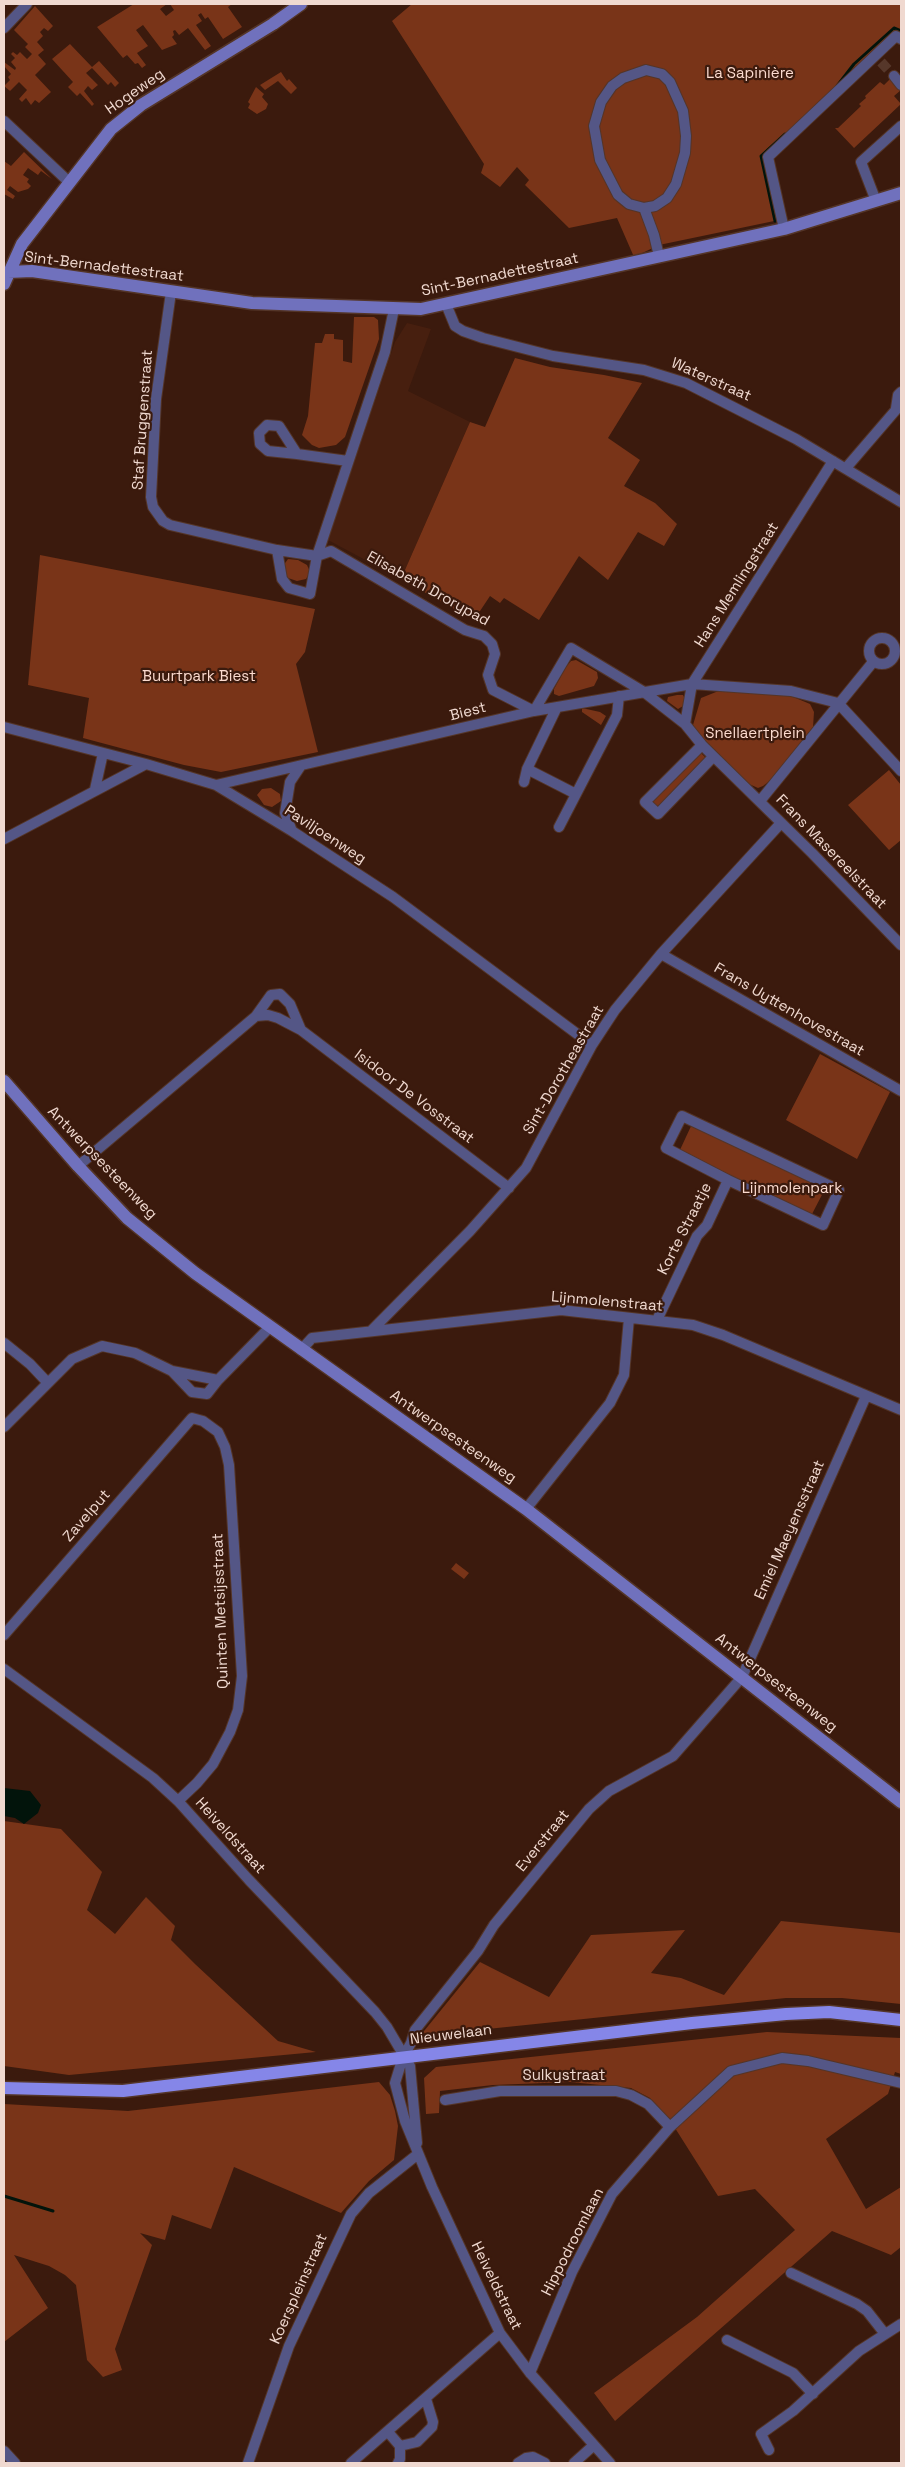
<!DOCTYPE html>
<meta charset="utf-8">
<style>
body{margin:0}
#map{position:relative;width:905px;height:2467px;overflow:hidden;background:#3b1a0d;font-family:"Space Grotesk",sans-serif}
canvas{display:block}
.frame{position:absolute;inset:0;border:5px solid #f0d9d0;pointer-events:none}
</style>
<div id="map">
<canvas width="905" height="2467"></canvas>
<div class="frame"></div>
</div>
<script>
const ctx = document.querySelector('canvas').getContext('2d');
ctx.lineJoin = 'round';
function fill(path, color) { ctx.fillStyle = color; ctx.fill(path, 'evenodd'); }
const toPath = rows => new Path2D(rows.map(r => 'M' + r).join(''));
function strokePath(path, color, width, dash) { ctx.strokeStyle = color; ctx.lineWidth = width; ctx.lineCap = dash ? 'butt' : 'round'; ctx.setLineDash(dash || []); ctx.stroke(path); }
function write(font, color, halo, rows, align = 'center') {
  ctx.font = font + ' "Space Grotesk",sans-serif'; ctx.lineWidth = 4.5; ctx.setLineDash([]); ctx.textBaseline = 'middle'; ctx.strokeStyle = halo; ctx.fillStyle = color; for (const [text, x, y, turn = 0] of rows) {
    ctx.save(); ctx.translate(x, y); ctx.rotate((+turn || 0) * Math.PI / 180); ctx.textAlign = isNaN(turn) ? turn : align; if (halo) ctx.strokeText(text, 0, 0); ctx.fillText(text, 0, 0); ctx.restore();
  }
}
fill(toPath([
 [407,323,431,329,408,391,470,422,401,579,328,540,395,342]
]), '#471f0f');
fill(toPath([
 [134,4,167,4,160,9,166,16,174,10,170,4,232,4,228,7,242,27,223,39,208,17,205,19,201,13,198,15,202,21,196,25,211,46,205,50,188,28,179,35,175,30,173,31,174,35,172,37,177,44,162,50,143,25,136,30,148,46,137,53,146,65,142,68,138,63,135,64,127,55,123,58,97,27],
 [412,4,901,4,901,36,764,156,779,220,659,245,634,257,617,218,569,228,525,185,529,180,517,167,500,187,481,173,484,164,392,21],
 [35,6,53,26,48,31,44,28,40,32,43,36,37,42,44,50,38,55,46,64,35,75,51,92,39,103,35,100,31,105,26,98,22,102,19,99,27,90,19,82,10,91,4,86,10,80,8,77,11,74,4,66,4,62,15,70,16,68,11,62,15,58,11,54,13,52,17,55,20,52,27,59,32,54,25,47,28,44,14,30],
 [70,44,92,67,99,61,119,83,115,87,111,82,108,85,92,68,86,73,98,85,92,90,88,86,84,91,94,104,92,106,80,93,77,96,68,87,73,82,52,59],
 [281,72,287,81,289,79,297,88,291,94,278,81,265,90,260,85],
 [890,79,901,90,894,96,901,104,854,148,835,128,838,128,861,106,859,104,866,98,865,96,880,82,884,85],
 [256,87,264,94,262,97,268,104,266,109,257,114,248,108,250,104,248,102],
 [24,152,52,179,41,171,38,175,28,168,23,175,29,179,27,182,31,186,28,189,18,192,10,186,7,190,15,196,13,199,4,194,4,161,11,166],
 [354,317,374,317,378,320,379,339,345,437,336,445,319,448,312,445,302,435,308,416,315,343,322,343,325,334,334,334,334,339,343,340,343,361,352,363],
 [515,358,550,367,604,375,642,383,608,438,640,460,624,486,655,503,677,524,664,546,638,532,608,580,579,556,539,620,504,598,500,603,490,596,474,620,401,579,470,422,485,427],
 [40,555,315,609,305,652,296,664,318,752,221,772,184,765,83,738,89,698,28,685],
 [288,559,298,560,307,565,310,572,306,579,297,581,288,578,283,574,283,566],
 [576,660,597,672,598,678,594,686,559,696,554,694,554,689,566,667,571,661],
 [721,690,791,696,810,704,814,712,813,727,777,775,763,786,758,788,749,784,697,734,693,725,701,698],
 [677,695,683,695,685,699,683,706,678,709,667,701,668,697],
 [582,708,600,712,606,716,601,725,582,712],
 [700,752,707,759,657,808,651,802],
 [889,770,901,785,901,840,889,850,848,805],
 [271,788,280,794,281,801,272,807,264,805,257,795,262,789],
 [820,1054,890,1092,857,1159,786,1120],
 [692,1124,826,1187,811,1216,679,1152],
 [456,1563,469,1573,464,1579,451,1569],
 [4,1821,61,1829,102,1872,87,1910,115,1934,146,1897,175,1926,171,1940,195,1964,278,2041,316,2052,69,2075,4,2066],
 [781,1921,901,1933,901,2004,842,1998,786,1998,420,2036,480,1962,549,1997,591,1935,685,1930,651,1973,681,1978,724,1995],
 [767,2032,901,2038,901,2074,895,2072,888,2094,826,2139,866,2209,901,2187,901,2247,891,2255,832,2231,615,2421,594,2393,697,2317,795,2230,755,2189,718,2196,675,2128,650,2098,631,2088,570,2082,493,2085,440,2091,439,2113,426,2114,424,2078,436,2067],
 [379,2082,390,2095,395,2111,398,2126,394,2160,369,2181,341,2213,234,2167,211,2229,172,2215,165,2240,140,2233,152,2245,115,2349,122,2370,103,2377,87,2360,76,2285,65,2275,49,2266,14,2255,48,2308,4,2342,4,2104,128,2111]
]), '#793418');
fill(toPath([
 [4,1788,30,1791,41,1805,38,1813,24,1824,15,1818,4,1816]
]), '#02140b');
strokePath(toPath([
 [837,86,854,64,894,28,901,31],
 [775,221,761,156,785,134],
 [4,2196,53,2211]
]), '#02140b', 3);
strokePath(toPath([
 [881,62,894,76]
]), '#56372a', 10, [10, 5]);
const street = toPath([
 [4,28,27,4],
 [646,70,662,74,670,82,683,111,686,136,685,153,676,184,667,198,655,206,644,208,629,204,618,195,600,160,594,126,601,102,612,86,623,78,646,70],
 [894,76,901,85],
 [4,121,69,182],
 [876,201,861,162,901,126],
 [644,208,654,235,659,256],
 [784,229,768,157,896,36,901,39],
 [171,292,156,399,151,497,153,507,163,521,170,525,277,550,317,556,331,551,465,630,484,636,492,644,495,654,488,675,493,690,534,711,571,648,644,692,685,724,702,745,812,853,901,945],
 [446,304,455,326,463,331,483,338,553,356,644,370,686,383,796,439,901,502],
 [896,408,898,395,901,392],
 [297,454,279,426,267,425,259,433,260,444,268,451,297,454,348,461],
 [846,468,901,404],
 [277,550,282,579,289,588,310,594,317,556,385,352,394,309],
 '869 651a13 13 0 1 1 26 0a13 13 0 1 1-26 0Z',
 [838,703,901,771],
 [685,724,692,684,833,461],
 [4,727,146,764,216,785,292,831,393,897,592,1045],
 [702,745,645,802,658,814,713,757],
 [527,769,576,794],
 [524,782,527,769,557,707],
 [216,785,534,711,692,684,791,691,838,703],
 [95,789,103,753],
 [760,801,873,662],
 [559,827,617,715,619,696],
 [292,831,285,813,290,782,300,767],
 [4,839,146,764],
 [661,954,901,1091],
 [256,1016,271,995,280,994,290,1004,301,1030],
 [78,1166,256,1016,268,1015,278,1018,301,1030,509,1188],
 [657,1320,697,1236,707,1225,728,1180,823,1225,839,1190,682,1116,666,1148,728,1180],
 [371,1331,470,1231,526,1168,592,1045,615,1010,661,954,781,823],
 [4,1343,30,1364,47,1382],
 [301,1350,312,1338,561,1310,693,1325,723,1335,901,1410],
 [172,1371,192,1392,207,1394,218,1380,269,1328],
 [4,1427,72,1359,102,1346,135,1353,172,1371,218,1380],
 [526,1509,610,1403,624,1375,629,1318],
 [4,1635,192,1418,203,1421,218,1432,225,1447,229,1465,242,1676,238,1710,230,1732,213,1764,197,1783,178,1801],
 [4,1669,153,1778,178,1801,249,1880,375,2012,387,2027,410,2066,417,2143],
 [445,2100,500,2091,616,2091,631,2095,648,2104,670,2127],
 [791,2273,857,2304,867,2311,885,2334],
 [727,2340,793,2373,813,2394],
 [530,2373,572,2272,612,2194,670,2127,731,2071,782,2058,808,2061,901,2083],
 [388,2432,400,2446,400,2459,398,2463],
 [400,2446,417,2442,432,2427,433,2422,426,2399],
 [769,2450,761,2434,793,2411,859,2351,901,2324],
 [4,2451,15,2463],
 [248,2463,289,2346,351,2214,369,2193,418,2154],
 [351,2463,500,2333],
 [518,2463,526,2458,533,2457,545,2463],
 [574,2463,594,2445],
 [610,2463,530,2373,500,2333,432,2187,405,2121,395,2083,403,2057,411,2043,415,2030,478,1951,494,1925,589,1809,609,1791,673,1756,742,1677,866,1396]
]);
const secondary = toPath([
 [8,272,32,271,252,303,421,309,784,229,901,193],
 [4,284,22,244,111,129,141,105,273,24,301,4],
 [4,1081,78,1166,127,1218,195,1273,526,1509,901,1802]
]);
const primary = toPath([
 [4,2088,123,2091,692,2023,786,2014,829,2012,901,2020]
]);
strokePath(street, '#543528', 12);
strokePath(secondary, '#543528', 15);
strokePath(primary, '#543528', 15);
strokePath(street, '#545686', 10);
strokePath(secondary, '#7071bd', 12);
strokePath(primary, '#8586e8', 12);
write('15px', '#fcdbcf', '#3b1a0d', [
 ["La Sapinière",750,74],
 ["Buurtpark Biest",199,677],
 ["Snellaertplein",755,734],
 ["Lijnmolenpark",792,1189]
]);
write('15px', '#f0d9d0', '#3b1a0d', [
 ["Hogeweg",135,92,-35],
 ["Sint-Bernadettestraat",104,267,7],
 ["Sint-Bernadettestraat",500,275,-12],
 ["Waterstraat",711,380,24],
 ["Staf Bruggenstraat",143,420,-86],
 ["Hans Memlingstraat",737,585,-58],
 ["Elisabeth Drorypad",428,589,29],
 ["Biest",468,712,-14],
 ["Paviljoenweg",325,835,33],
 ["Frans Masereelstraat",831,852,46],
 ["Frans Uyttenhovestraat",789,1010,30],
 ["Sint-Dorotheastraat",564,1070,-60],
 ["Isidoor De Vosstraat",414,1097,37],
 ["Antwerpsesteenweg",102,1163,46],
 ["Korte Straatje",685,1229,-63],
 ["Lijnmolenstraat",607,1302,5],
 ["Antwerpsesteenweg",453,1437,35],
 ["Zavelput",87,1516,-49],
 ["Emiel Maeyensstraat",790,1530,-66],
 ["Quinten Metsijsstraat",221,1611,-92],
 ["Antwerpsesteenweg",776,1683,38],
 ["Heiveldstraat",230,1836,48],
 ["Everstraat",543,1841,-51],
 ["Nieuwelaan",451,2035,-7],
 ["Sulkystraat",564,2076],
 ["Hippodroomlaan",573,2242,-63],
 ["Heiveldstraat",496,2286,64],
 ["Koerspleinstraat",299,2289,-66]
]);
</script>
